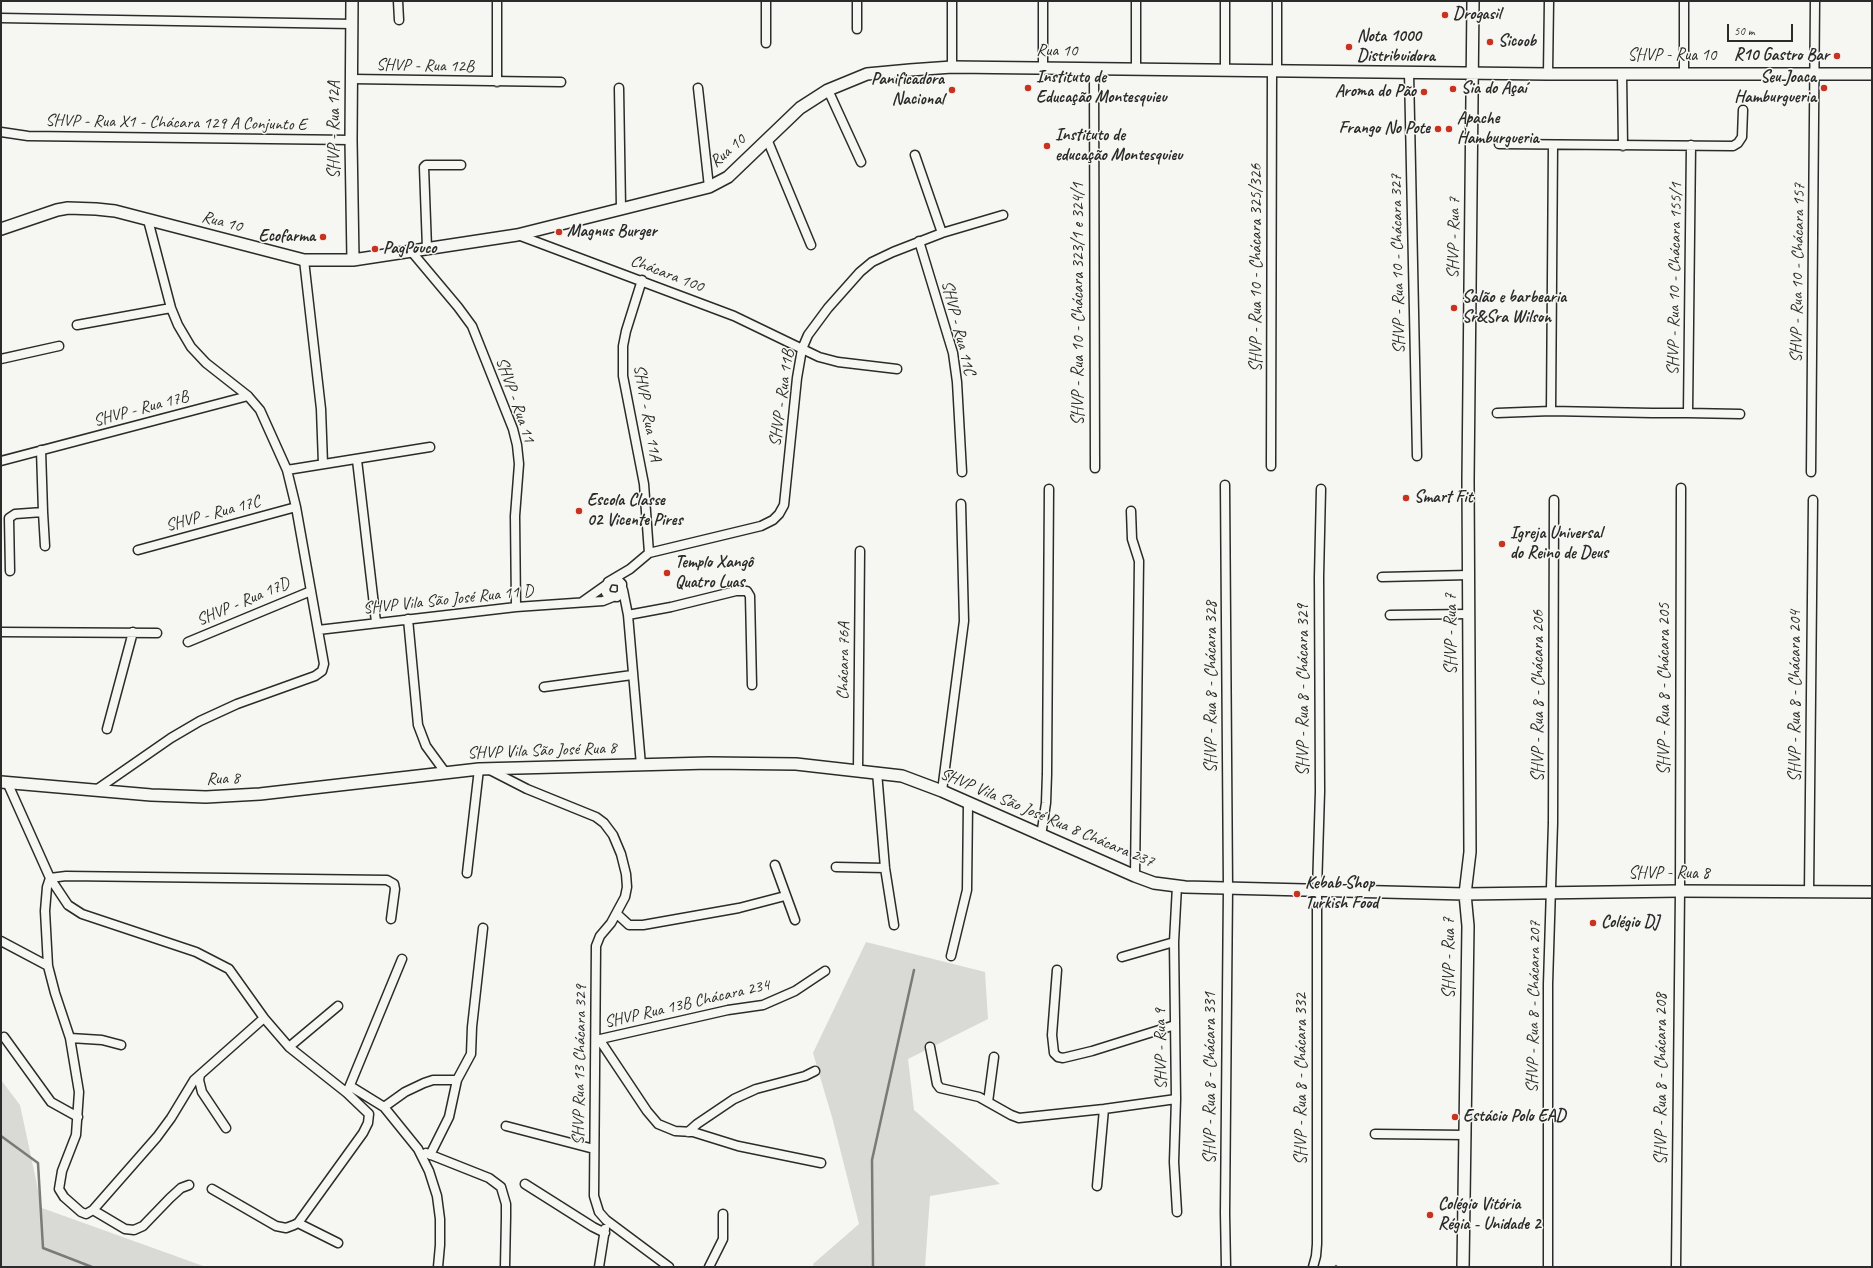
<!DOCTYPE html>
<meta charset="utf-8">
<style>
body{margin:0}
#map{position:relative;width:1873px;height:1268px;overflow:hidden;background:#f6f6f2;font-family:Caveat,sans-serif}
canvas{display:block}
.frame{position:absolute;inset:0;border:2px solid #2b2b2b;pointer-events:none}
.scale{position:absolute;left:1727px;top:24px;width:66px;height:18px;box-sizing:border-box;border:2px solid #2b2b2b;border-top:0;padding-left:5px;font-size:12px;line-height:14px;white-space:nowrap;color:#2b2b2b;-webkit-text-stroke:3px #f6f6f2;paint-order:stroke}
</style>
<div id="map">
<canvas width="1873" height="1268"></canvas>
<div class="frame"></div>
<div class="scale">50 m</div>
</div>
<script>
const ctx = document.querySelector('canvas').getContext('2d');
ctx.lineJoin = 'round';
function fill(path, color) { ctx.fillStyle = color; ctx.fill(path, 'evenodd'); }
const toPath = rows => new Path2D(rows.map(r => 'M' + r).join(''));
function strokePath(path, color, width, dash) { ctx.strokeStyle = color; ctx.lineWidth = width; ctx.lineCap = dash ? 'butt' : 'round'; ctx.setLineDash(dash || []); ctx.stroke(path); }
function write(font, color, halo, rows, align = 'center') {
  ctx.font = font + ' Caveat,sans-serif'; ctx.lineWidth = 3; ctx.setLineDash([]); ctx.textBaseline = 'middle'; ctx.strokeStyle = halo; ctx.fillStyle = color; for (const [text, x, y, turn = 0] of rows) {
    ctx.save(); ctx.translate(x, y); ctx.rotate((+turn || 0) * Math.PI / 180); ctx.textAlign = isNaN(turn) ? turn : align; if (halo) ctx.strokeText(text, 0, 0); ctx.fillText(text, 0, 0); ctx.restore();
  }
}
fill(toPath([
 [866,942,985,972,988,1019,908,1059,914,1110,1000,1184,930,1196,925,1267,814,1267,813,1264,859,1224,832,1117,813,1053],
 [1,1080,20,1105,42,1208,206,1267,1,1267]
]), '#d9d9d5');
strokePath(toPath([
 [1,1136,38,1163,43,1248,92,1267],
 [1336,1266,1336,1267],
 [873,1267,872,1160,914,970]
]), '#7a7a78', 2.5);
const street = toPath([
 [398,1,399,20],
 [857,1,857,29],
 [952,1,952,67],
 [1136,1,1136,69],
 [1225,1,1225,70],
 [1277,1,1277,71],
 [1684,1,1684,73],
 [1,18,352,24],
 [766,43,766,1],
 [1043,68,1043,1],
 [1094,69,1095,468],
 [1409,72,1417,456],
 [1548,74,1549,1],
 [1622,74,1623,146],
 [352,79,561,82],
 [497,82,497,1],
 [619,88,621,208],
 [698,88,709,187],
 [828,90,861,162],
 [1,132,28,136,351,140],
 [767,139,811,245],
 [1499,144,1733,146,1738,143,1742,137,1743,110],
 [1553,145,1551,411,1652,413,1688,413,1691,145],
 [915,155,942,233],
 [518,235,734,316,819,357,838,362,897,369],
 [919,241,953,353,957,382,962,472],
 [427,248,424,167,426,165,461,165],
 [411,251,458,307,472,326,513,429,517,445,519,464,515,516,516,607],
 [304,260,321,409,323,464],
 [642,280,626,331,623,346,623,376,644,484,649,553],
 [77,325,171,308],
 [1,359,59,346],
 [1497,413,1551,411],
 [1688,413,1740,414],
 [357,460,376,622],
 [1,461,248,396],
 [1271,466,1272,71],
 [287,470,430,447],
 [1811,472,1815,1],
 [1225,485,1228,888,1225,1213,1226,1267],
 [1131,511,1132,539,1139,561,1135,876],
 [43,512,45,546],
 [138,550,296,507],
 [10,571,9,518,15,514,43,512,41,450],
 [1382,577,1469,575],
 [612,580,619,581,622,584,622,593,617,597,609,596,606,593,605,589,608,582,630,569,649,553,761,526,773,520,779,514,784,505,797,378,802,349,808,335,828,308,860,272,872,262,893,252,942,233,1003,215],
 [623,590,628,615,641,765],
 [582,602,606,585],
 [628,615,671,607,736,591,747,591,750,596,752,685],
 [1390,615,1469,614],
 [408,619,418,725,426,746,445,772],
 [318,630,516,607,603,601,613,597],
 [1,632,157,633],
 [188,642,311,591],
 [544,687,632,675],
 [107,729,133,632],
 [488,769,527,789,596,817,604,823,613,835,621,854,626,874,627,887,625,897,611,923,600,936,596,946,594,1196,599,1212,606,1220,669,1267],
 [858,771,860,551],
 [877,772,885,868,894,925],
 [7,782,50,878,68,905,82,914,196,952,229,969,264,1018,289,1047,347,1093,369,1114,368,1123,363,1133,298,1223,294,1225,286,1228,276,1226,212,1189],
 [96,790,171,738,200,721,237,704,315,676,322,671,324,664,296,507,287,470,260,410,248,396,206,363,191,347,178,325,171,308,148,220],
 [942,791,964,621,961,504],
 [1041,836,1046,803,1047,774,1049,489],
 [775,865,795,920],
 [836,867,885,868],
 [467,873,479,769],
 [50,878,47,887,45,911,48,966,55,993,70,1038,79,1092,76,1135,62,1171,59,1189,64,1197,81,1212,86,1214,93,1210,157,1137,171,1118,194,1080,264,1018],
 [50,878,66,876,387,880,394,884,395,889,391,919],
 [1809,892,1813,500],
 [617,914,629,925,643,925,739,908,785,896],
 [1,941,48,966],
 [951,956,967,890,968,804],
 [1122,957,1174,942],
 [1057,970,1052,1035,1054,1053,1058,1057,1063,1058,1092,1051,1175,1025],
 [4,1037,51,1102,78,1117],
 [70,1038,102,1040,121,1045],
 [599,1039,647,1111,658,1124,675,1131,693,1132,738,1146,821,1163],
 [596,1040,728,1010,763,1005,795,991,825,971],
 [289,1047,338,1006],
 [930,1047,937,1084,940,1088,979,1097,1011,1115,1019,1118,1104,1109,1176,1099],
 [200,1075,199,1080,202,1092,226,1128],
 [350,1086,384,1107,418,1149,429,1171,437,1196,440,1219,440,1245,438,1267],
 [348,1090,402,959],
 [988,1102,994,1057],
 [384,1107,405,1092,424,1083,433,1080,457,1080],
 [506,1126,594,1149],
 [688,1132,697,1124,734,1099,756,1089,805,1076,815,1071],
 [1375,1134,1466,1135],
 [426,1153,489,1178,501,1187,506,1204,506,1217,505,1267],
 [430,1155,449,1117,457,1080,471,1054,472,1027,483,928],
 [525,1184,593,1227,605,1233],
 [1097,1186,1104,1109],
 [93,1210,125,1229,134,1230,143,1226,170,1198,181,1188,189,1185],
 [1177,1212,1174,1162,1176,1099,1174,942,1177,886],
 [298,1223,338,1243],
 [599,1267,605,1229],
 [709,1267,723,1239,723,1214],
 [1313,1267,1316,1256,1317,1244,1317,890,1320,792,1319,577,1321,489],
 [1548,1267,1548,984,1553,823,1554,500],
 [1676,1267,1680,891,1681,488]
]);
const secondary = toPath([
 [352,1,351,140,353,260],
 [1,229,57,210,68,208,96,209,115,211,304,260,353,260,517,235,709,187,728,177,800,108,828,90,867,74,910,70,952,67,1548,74,1872,74],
 [1,782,151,795,206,797,260,794,479,769,709,763,796,764,902,776,942,791,1135,876,1154,883,1185,887,1465,894,1680,891,1872,892],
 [1463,1267,1468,926,1465,894,1470,852,1468,480,1473,1]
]);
strokePath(street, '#2b2b2b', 11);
strokePath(secondary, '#2b2b2b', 14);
strokePath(street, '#f6f6f2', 8);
strokePath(secondary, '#f6f6f2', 11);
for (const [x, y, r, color] of [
 [1445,15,4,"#c8321e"],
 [1490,42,4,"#c8321e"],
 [1349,47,4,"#c8321e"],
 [1837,56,4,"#c8321e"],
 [1028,88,4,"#c8321e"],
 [1824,88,4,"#c8321e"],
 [1453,89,4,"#c8321e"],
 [952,90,4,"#c8321e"],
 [1424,92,4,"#c8321e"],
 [1438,129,4,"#c8321e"],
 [1449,129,4,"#c8321e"],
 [1047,146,4,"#c8321e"],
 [559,232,4,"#c8321e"],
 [323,237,4,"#c8321e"],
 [375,249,4,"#c8321e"],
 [1454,308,4,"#c8321e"],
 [1406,498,4,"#c8321e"],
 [579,511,4,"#c8321e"],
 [1502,544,4,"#c8321e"],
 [667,573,4,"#c8321e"],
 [1297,894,4,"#c8321e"],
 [1593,923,4,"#c8321e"],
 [1455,1117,4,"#c8321e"],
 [1430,1215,4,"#c8321e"]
]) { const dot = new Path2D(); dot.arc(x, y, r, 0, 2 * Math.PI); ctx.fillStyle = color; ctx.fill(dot); strokePath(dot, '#f6f6f2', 1.5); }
write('bold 17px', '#2b2b2b', '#f6f6f2', [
 ["Drogasil",1453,15],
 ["Nota 1000",1357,37],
 ["Distribuidora",1357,57],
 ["Sicoob",1498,42],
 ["R10 Gastro Bar",1829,56,"right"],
 ["Instituto de",1036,78],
 ["Educação Montesquieu",1036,98],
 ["Seu Joaca",1816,78,"right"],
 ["Hamburgueria",1816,98,"right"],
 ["Panificadora",944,80,"right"],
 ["Nacional",944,100,"right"],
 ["Sia do Açaí",1461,89],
 ["Aroma do Pão",1416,92,"right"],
 ["Apache",1457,119],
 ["Hamburgueria",1457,139],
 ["Frango No Pote",1430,129,"right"],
 ["Instituto de",1055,136],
 ["educação Montesquieu",1055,156],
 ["Magnus Burger",567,232],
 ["Ecofarma",315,237,"right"],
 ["PagPouco",383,249],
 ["Salão e barbearia",1462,298],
 ["Sr&Sra Wilson",1462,318],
 ["Smart Fit",1414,498],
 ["Escola Classe",587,501],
 ["02 Vicente Pires",587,521],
 ["Igreja Universal",1510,534],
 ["do Reino de Deus",1510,554],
 ["Templo Xangô",675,563],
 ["Quatro Luas",675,583],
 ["Kebab Shop",1305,884],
 ["Turkish Food",1305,904],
 ["Colégio DJ",1601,923],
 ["Estácio Polo EAD",1463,1117],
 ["Colégio Vitória",1438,1205],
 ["Régia - Unidade 2",1438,1225]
], 'left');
write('17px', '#2b2b2b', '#f6f6f2', [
 ["Rua 10",1057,51,1],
 ["SHVP - Rua 10",1672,56],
 ["SHVP - Rua 12B",425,66,1],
 ["SHVP - Rua X1 - Chácara 129 A Conjunto E",176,123,1],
 ["SHVP - Rua 12A",335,130,-90],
 ["Rua 10",728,151,-41],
 ["Rua 10",222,222,15],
 ["SHVP - Rua 7",1454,238,-89],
 ["SHVP - Rua 10 - Chácara 327",1398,264,-91],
 ["SHVP - Rua 10 - Chácara 325/326",1257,268,-90],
 ["SHVP - Rua 10 - Chácara 157",1798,273,-89],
 ["Chácara 100",667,274,21],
 ["SHVP - Rua 10 - Chácara 155/1",1675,279,-89],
 ["SHVP - Rua 10 - Chácara 323/1 e 324/1",1079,304,-90],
 ["SHVP - Rua 11C",958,328,76],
 ["SHVP - Rua 11B",782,398,-82],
 ["SHVP - Rua 11",515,400,71],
 ["SHVP - Rua 17B",141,409,-15],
 ["SHVP - Rua 11A",647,413,80],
 ["SHVP - Rua 17C",213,514,-15],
 ["SHVP Vila São José Rua 11 D",448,600,-6],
 ["SHVP - Rua 17D",243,602,-23],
 ["SHVP - Rua 7",1452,634,-90],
 ["Chácara 76A",844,661,-89],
 ["SHVP - Rua 8 - Chácara 328",1212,687,-90],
 ["SHVP - Rua 8 - Chácara 205",1665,689,-90],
 ["SHVP - Rua 8 - Chácara 329",1304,690,-90],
 ["SHVP - Rua 8 - Chácara 206",1539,696,-90],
 ["SHVP - Rua 8 - Chácara 204",1796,696,-90],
 ["SHVP Vila São José Rua 8",542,751,-2],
 ["Rua 8",223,779,-2],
 ["SHVP Vila São José Rua 8 Chácara 237",1047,818,23],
 ["SHVP - Rua 8",1669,874],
 ["SHVP - Rua 7",1450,958,-90],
 ["SHVP Rua 13B Chácara 234",687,1004,-13],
 ["SHVP - Rua 8 - Chácara 207",1534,1007,-89],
 ["SHVP - Rua 9",1161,1049,-91],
 ["SHVP Rua 13 Chácara 329",580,1065,-89],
 ["SHVP - Rua 8 - Chácara 331",1211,1078,-90],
 ["SHVP - Rua 8 - Chácara 332",1302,1079,-90],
 ["SHVP - Rua 8 - Chácara 208",1662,1079,-90]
]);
</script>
